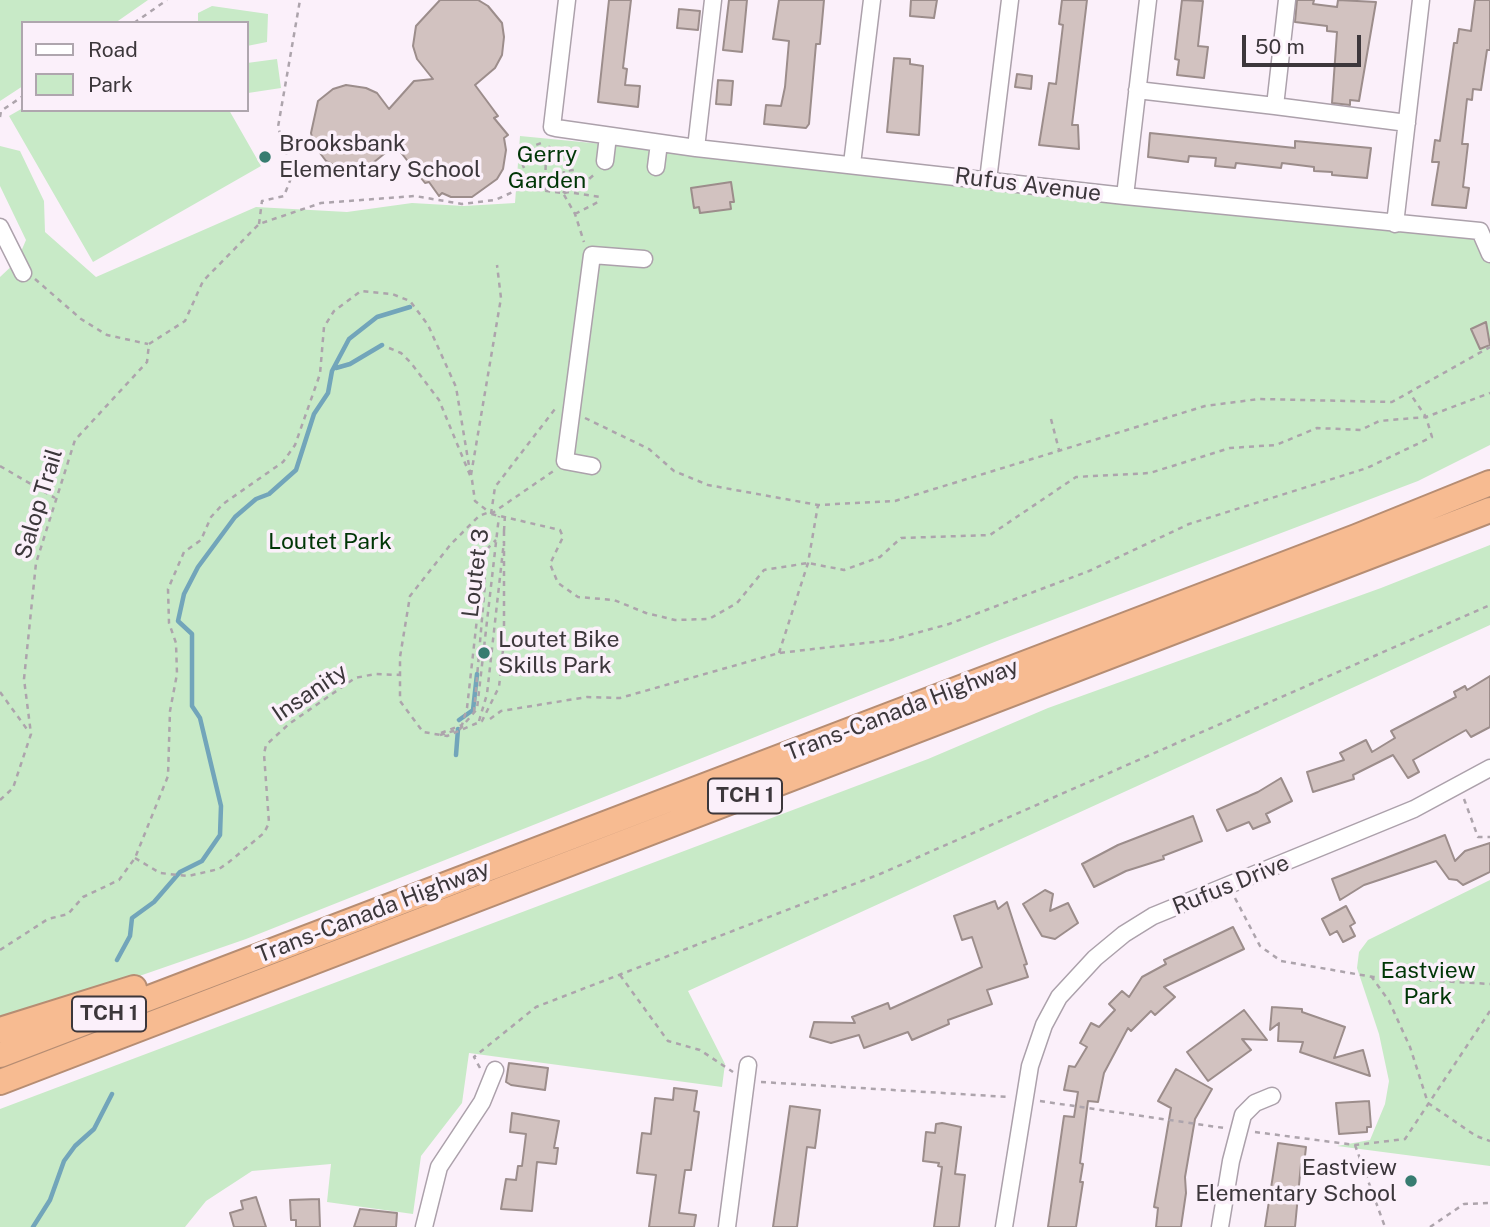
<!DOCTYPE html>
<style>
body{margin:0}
#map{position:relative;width:1490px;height:1227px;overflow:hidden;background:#fbf0fa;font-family:"Public Sans",sans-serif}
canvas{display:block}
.legend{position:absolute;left:21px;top:21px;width:228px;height:91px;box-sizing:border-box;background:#fbf0fa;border:2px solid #afa6ae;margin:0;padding:9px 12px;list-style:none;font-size:21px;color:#3c373b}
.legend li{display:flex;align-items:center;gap:14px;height:35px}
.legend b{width:35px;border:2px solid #afa6ae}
.scale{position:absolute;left:1242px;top:35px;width:119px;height:32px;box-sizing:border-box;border:4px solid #3c373b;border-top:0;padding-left:9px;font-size:21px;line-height:24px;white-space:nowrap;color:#3c373b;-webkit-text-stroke:5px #fbf0fa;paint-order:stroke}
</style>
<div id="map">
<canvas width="1490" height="1227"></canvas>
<ul class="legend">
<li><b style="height:9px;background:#fff"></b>Road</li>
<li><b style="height:19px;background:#c8eac7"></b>Park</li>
</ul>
<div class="scale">50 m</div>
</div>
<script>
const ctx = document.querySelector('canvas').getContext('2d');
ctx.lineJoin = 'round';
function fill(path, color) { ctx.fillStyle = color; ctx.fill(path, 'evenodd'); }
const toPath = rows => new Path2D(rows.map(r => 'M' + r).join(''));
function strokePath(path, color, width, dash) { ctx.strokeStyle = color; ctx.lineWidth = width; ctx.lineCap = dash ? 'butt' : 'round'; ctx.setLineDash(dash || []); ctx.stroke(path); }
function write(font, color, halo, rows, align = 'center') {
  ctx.font = font + ' "Public Sans",sans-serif'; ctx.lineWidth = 7; ctx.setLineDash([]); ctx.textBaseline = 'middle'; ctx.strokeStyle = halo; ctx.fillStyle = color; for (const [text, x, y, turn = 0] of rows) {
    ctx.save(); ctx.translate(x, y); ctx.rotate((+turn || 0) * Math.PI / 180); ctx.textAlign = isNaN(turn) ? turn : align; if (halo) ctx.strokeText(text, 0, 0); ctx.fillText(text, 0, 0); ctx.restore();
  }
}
fill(toPath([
 [0,0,148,0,115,23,23,23,23,86,0,101],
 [212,6,268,14,267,42,247,46,247,23,198,23,198,13],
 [277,59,281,88,248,93,247,63],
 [23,108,229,110,261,166,93,262,9,116],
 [520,136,1490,230,1490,445,1418,481,997,641,246,939,73,999,0,1032,0,277,17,261,26,240,0,186,0,146,20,151,44,201,45,232,96,277,256,207,347,212,412,203,464,206,515,203],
 [1490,545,1490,625,688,991,725,1064,722,1087,469,1053,462,1103,421,1156,413,1214,327,1202,331,1164,252,1171,206,1201,185,1227,0,1227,0,1109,928,759,1048,708,1381,588],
 [1490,880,1490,1166,1337,1146,1370,1140,1385,1104,1389,1081,1379,1034,1357,968,1359,952,1368,940]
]), '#c8eac7');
strokePath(toPath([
 [336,368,350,364,382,345],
 [459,720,473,710,477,674],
 [456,755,458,729],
 [117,960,130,936,132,918,154,902,180,872,202,861,220,835,221,806,200,718,192,706,192,634,178,621,184,594,198,567,235,517,256,499,269,494,296,470,314,414,328,393,332,371,349,339,377,317,410,307],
 [33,1227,50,1200,64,1161,75,1146,94,1129,112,1094]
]), '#72a5ba', 4.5);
const building = toPath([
 [440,0,478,0,488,6,502,23,504,37,502,55,495,68,475,85,498,116,494,118,508,135,504,138,506,150,503,169,497,179,472,197,451,197,442,193,439,196,429,182,425,183,395,145,368,167,337,167,326,161,314,145,311,133,318,101,333,89,346,85,366,88,377,93,389,109,414,81,433,79,417,59,413,46,416,26,440,0],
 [609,0,631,0,623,68,627,69,625,85,640,86,638,107,598,102,609,0],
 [729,0,747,0,742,52,723,50,729,0],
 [779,0,824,0,820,44,816,44,809,124,806,128,764,124,766,105,781,106,785,87,789,41,773,39,779,0],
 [911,0,937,0,934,18,910,16,911,0],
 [1062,0,1087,0,1072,125,1078,125,1079,149,1039,145,1049,83,1056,84,1063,25,1059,24,1062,0],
 [1182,0,1203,1,1198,46,1208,47,1204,78,1177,75,1179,60,1175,59,1182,0],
 [1297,0,1314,0,1313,4,1337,7,1338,0,1376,2,1359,101,1350,100,1350,105,1332,103,1337,32,1327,31,1327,26,1295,22,1297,0],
 [1475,0,1490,0,1490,50,1487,50,1481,90,1473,89,1472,100,1467,99,1462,144,1468,144,1463,187,1469,188,1466,208,1432,205,1439,162,1432,162,1435,140,1440,141,1454,43,1457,43,1459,29,1471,31,1475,0],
 [679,9,700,11,698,30,677,28,679,9],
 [894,58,910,59,910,64,923,66,919,135,887,132,894,58],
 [1017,74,1032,76,1031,89,1015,87,1017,74],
 [718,80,733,81,731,105,716,104,718,80],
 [1150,133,1295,148,1295,141,1371,148,1367,178,1332,175,1332,172,1314,171,1314,167,1282,163,1281,168,1236,163,1235,168,1215,166,1216,158,1189,156,1188,162,1148,157,1150,133],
 [731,182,734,202,730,202,731,209,700,213,699,207,694,208,691,188,731,182],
 [1486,322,1490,345,1480,349,1471,329,1486,322],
 [1490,676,1490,727,1471,737,1466,730,1413,760,1419,772,1408,778,1393,755,1353,775,1354,779,1313,792,1307,772,1344,760,1340,753,1366,740,1372,752,1395,738,1391,731,1456,697,1454,692,1465,686,1467,690,1490,676],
 [1281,778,1292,801,1266,814,1270,822,1253,829,1249,822,1227,831,1217,810,1258,792,1281,778],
 [1193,816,1202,841,1163,856,1164,859,1126,871,1094,887,1082,864,1118,845,1193,816],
 [1445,835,1455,861,1465,851,1490,843,1490,872,1463,885,1457,880,1449,879,1436,861,1364,885,1340,900,1332,879,1445,835],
 [1045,890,1053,894,1050,911,1068,903,1078,923,1055,939,1042,936,1023,904,1045,890],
 [995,901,998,909,1007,902,1027,964,1024,965,1028,977,987,990,992,1004,948,1020,949,1024,912,1040,908,1032,864,1048,859,1035,831,1043,810,1037,814,1022,855,1023,852,1017,888,1003,890,1009,982,967,972,937,962,940,954,916,995,901],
 [1346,906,1355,923,1350,926,1355,936,1343,942,1337,931,1330,935,1322,919,1346,906],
 [1233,927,1244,949,1164,987,1175,997,1155,1015,1151,1011,1131,1031,1128,1028,1104,1073,1098,1102,1088,1101,1080,1163,1083,1164,1080,1182,1083,1182,1076,1227,1048,1227,1064,1116,1074,1117,1078,1092,1064,1090,1069,1066,1075,1067,1087,1047,1080,1043,1091,1023,1099,1027,1115,1010,1109,1004,1122,991,1129,997,1142,977,1166,964,1164,960,1233,927],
 [1272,1007,1302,1009,1302,1012,1345,1027,1334,1058,1363,1050,1370,1076,1300,1052,1303,1042,1278,1041,1279,1023,1270,1030,1272,1007],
 [1244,1010,1267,1040,1242,1039,1251,1050,1208,1081,1187,1052,1244,1010],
 [509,1063,548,1068,545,1090,511,1085,506,1082,509,1063],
 [1176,1069,1212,1089,1195,1119,1185,1177,1186,1193,1181,1227,1156,1227,1158,1208,1154,1207,1171,1108,1158,1101,1176,1069],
 [674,1088,697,1091,694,1111,699,1112,691,1170,685,1170,679,1213,696,1215,694,1227,649,1227,656,1175,637,1173,642,1133,651,1134,655,1098,673,1100,674,1088],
 [1369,1101,1371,1127,1367,1127,1367,1132,1339,1134,1336,1103,1369,1101],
 [790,1106,820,1110,816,1141,815,1148,807,1147,797,1227,773,1227,790,1106],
 [512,1113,559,1121,554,1148,558,1148,556,1164,537,1162,532,1211,501,1209,506,1179,516,1180,518,1166,522,1166,526,1134,510,1132,512,1113],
 [942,1123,961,1127,955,1174,965,1175,959,1227,934,1227,942,1167,938,1166,939,1163,923,1161,926,1132,935,1133,936,1124,942,1123],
 [1278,1143,1306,1147,1304,1165,1301,1164,1295,1227,1265,1227,1278,1143],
 [256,1197,266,1227,234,1227,230,1213,243,1209,241,1201,256,1197],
 [319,1199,320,1227,296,1227,296,1220,291,1220,290,1200,319,1199],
 [360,1209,397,1213,396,1227,354,1227,360,1209]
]);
fill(building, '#d2c2c0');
strokePath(building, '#9c8d8b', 2);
const minor = toPath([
 [567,0,552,127,556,128,696,148,1125,196,1480,231,1490,254],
 [1137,90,1275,106,1287,0],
 [1275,106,1407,123],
 [696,148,713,0],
 [605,161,608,136],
 [852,164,872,0],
 [656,167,659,143],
 [988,180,1010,0],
 [1125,196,1148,0],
 [1395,224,1421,0],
 [0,227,23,273],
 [592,466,565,461,592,255,644,259],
 [424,1227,439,1167,482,1102,495,1070],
 [727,1227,748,1065],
 [1004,1227,1030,1066,1044,1025,1059,997,1095,958,1124,934,1153,916,1414,809,1490,768],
 [1220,1227,1231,1161,1243,1115,1255,1103,1272,1096]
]);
const highway = toPath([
 [0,1030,134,988],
 [0,1055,1356,537,1490,483],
 [0,1082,1490,510]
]);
strokePath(minor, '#aca1ab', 19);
strokePath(highway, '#b68d73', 28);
strokePath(toPath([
 [134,23,167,0],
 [0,117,1,111,23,96],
 [524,157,524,145],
 [524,168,521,160,536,145,541,143,546,154],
 [545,190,546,154,552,142],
 [563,193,577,178,575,170,564,171,563,178,569,186],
 [564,193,575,191,596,173],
 [574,193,600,197],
 [575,214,600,201],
 [259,224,262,201,284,196,293,173,278,127,300,0],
 [35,279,81,319,107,335,148,344],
 [389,348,401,353,411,363,439,400,472,480,475,501,489,512],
 [585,418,649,449,674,471,708,485,818,505,895,501,1205,406,1259,399,1392,402,1490,347],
 [1051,419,1059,450],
 [0,466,55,498],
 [471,475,501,298,497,265],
 [491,514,495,487,555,409],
 [491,514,555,470],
 [504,531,504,641,499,687,482,721,447,736,423,732,400,701,400,657,410,596,451,544,479,516,487,513,560,530,563,537,550,564,558,583,578,597,614,600,646,613,675,620,709,619,737,603,764,570,808,563,844,570,880,557,901,538,990,535,1076,477,1150,473,1230,448,1276,445,1317,428,1361,430,1379,421,1426,417,1490,393],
 [504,531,505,515],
 [779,653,808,563,818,505],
 [0,692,29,732],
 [474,712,485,584,484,565],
 [490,719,501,711,587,697,620,698,779,653,891,640,949,624,1089,571,1189,524,1367,468,1432,437,1426,417,1409,392],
 [479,721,487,694,504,541],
 [441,733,462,725,467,708,483,565,488,548,496,540],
 [440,735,460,729,477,709,499,516],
 [1464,799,1478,837,1490,837],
 [0,800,13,788,31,734,24,679,36,563,75,440,147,362,149,344,185,321,203,281,259,224,321,203,415,196,462,204,495,200,522,188,563,193,575,214,584,242],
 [135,858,160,873,188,876,219,869,229,862,264,833,269,823,264,754,266,745,289,724,355,678,375,674,401,675],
 [1235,898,1260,946,1281,961,1373,977,1490,984],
 [0,950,48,919,68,914,83,897,119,880,135,858,168,776,170,711,177,674,176,643,169,623,168,589,184,552,201,540,211,517,223,504,283,462,295,445,320,374,324,327,334,311,361,291,392,294,410,301,428,325,456,387,471,478],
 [620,975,668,1041,700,1050,733,1072],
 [1371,976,1389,1001,1410,1047,1428,1103,1476,1136,1490,1141],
 [480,1068,474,1057,536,1007,880,874,1490,605],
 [761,1082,1009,1097],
 [1040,1101,1224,1128],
 [1255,1132,1355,1145,1405,1139,1490,1011],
 [1355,1145,1385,1227],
 [1430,1227,1464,1204,1490,1203]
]), '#ada4ac', 2.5, [5, 5]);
strokePath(minor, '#fff', 16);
strokePath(highway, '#f7bb91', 24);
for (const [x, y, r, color] of [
 [265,157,7,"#377c70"],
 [484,653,7,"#377c70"],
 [1411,1181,7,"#377c70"]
]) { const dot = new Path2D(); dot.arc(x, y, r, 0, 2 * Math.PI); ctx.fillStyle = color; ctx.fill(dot); strokePath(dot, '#fbf0fa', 2.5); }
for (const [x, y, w] of [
 [745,796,74],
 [109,1014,74]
]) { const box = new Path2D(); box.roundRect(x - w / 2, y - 17.5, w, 35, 5); ctx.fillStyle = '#fbf0fa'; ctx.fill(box); strokePath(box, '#3c373b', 2); }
write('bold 21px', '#3c373b', null, [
 ["TCH 1",745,796],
 ["TCH 1",109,1014]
]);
write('23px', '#3c373b', '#fbf0fa', [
 ["Brooksbank",279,144],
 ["Elementary School",279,170],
 ["Loutet Bike",498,640],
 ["Skills Park",498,666],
 ["Eastview",1397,1168,"right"],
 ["Elementary School",1397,1194,"right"]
], 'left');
write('23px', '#003606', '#fbf0fa', [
 ["Gerry",547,155],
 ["Garden",547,181],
 ["Loutet Park",330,542],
 ["Eastview",1428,971],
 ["Park",1428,997]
]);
write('23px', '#3c373b', '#fbf0fa', [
 ["Rufus Avenue",1028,185,7],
 ["Salop Trail",39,504,-73],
 ["Loutet 3",476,573,-83],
 ["Insanity",310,693,-34],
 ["Trans-Canada Highway",902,710,-21],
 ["Rufus Drive",1231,885,-22],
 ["Trans-Canada Highway",373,912,-21]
]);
</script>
